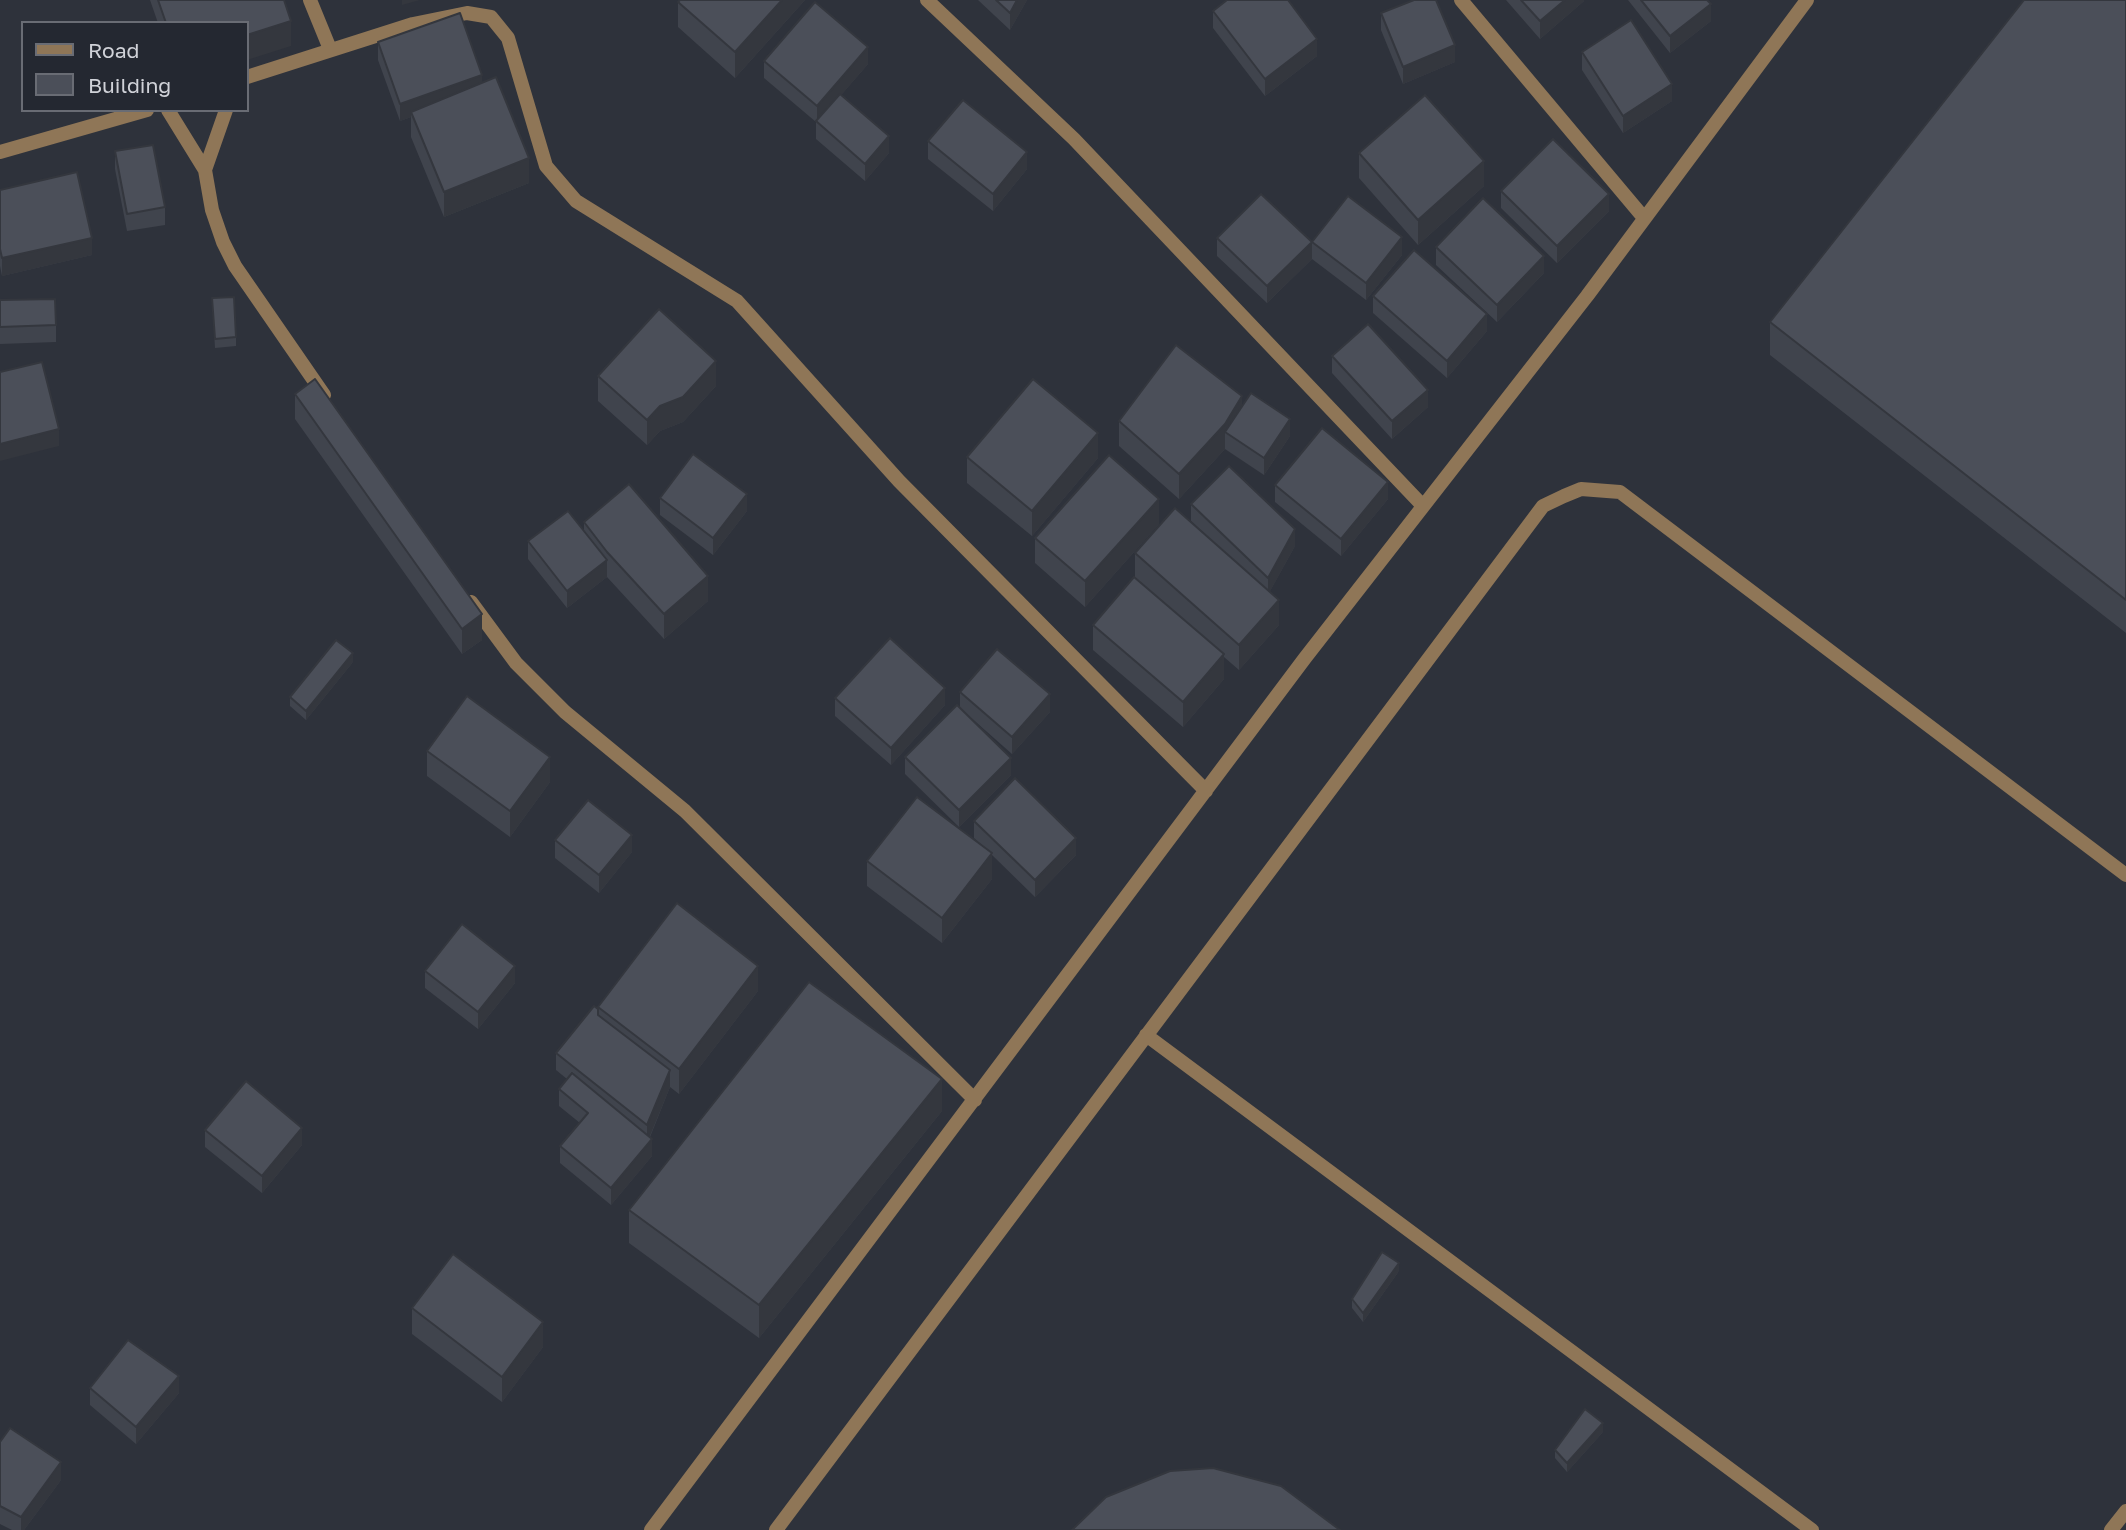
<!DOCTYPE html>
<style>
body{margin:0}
#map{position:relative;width:2126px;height:1530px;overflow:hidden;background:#2e323b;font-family:"Golos Text",sans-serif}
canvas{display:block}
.legend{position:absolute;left:21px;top:21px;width:228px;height:91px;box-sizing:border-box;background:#242831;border:2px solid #696c74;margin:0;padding:9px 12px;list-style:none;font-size:21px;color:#d0d2d8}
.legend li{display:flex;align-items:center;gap:14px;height:35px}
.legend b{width:35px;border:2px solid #696c74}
</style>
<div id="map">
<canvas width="2126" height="1530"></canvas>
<ul class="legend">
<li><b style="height:9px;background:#8f7657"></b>Road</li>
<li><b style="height:19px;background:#4b4f59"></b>Building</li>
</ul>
</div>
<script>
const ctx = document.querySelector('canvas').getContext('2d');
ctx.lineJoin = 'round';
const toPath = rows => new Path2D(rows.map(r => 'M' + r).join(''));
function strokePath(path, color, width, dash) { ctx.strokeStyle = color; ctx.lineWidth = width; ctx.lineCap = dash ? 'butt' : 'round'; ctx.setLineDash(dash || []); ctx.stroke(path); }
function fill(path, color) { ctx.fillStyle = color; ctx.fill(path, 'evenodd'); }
strokePath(toPath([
 [1146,1035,1812,1530],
 [776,1530,1543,506,1564,496,1581,489,1620,492,2126,875],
 [2111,1530,2126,1511]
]), '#8f7657', 14);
strokePath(toPath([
 [310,0,330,49],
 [927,0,1074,139,1423,506],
 [1461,0,1644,218],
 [247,77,413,24,467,13,491,17,508,38,546,166,576,201,737,301,899,481,1206,791],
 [168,110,205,170,212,210,223,242,235,266,324,395],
 [0,152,147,110],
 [205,170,226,110],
 [471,602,516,663,565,712,685,811,975,1100],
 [651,1530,1305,658,1587,296,1807,0]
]), '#8f7657', 14);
fill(toPath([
 [150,0,284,0,291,46,247,23,158,23],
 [805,0,735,78,678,27,678,2],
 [978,0,1027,0,1010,30],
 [1506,0,1584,0,1584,1,1540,39],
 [1628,0,1707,0,1711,21,1670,53],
 [2126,0,2126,633,1770,355,1770,322],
 [1213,11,1317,56,1265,96,1213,28],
 [1381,13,1455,62,1403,84,1381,30],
 [378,42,482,83,529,183,444,217,411,137,411,117,400,121,378,60],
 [1582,52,1672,101,1623,133,1582,70],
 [764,61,868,64,841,95,889,153,865,181,816,139,816,122,764,78],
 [928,141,1027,169,993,211,928,159],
 [115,151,165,207,165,225,127,231,115,169],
 [1359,153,1484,186,1418,245,1359,178],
 [0,190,92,255,2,276,0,266],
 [1501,191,1609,211,1557,263,1501,208],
 [1217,238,1312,259,1267,303,1217,256],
 [1312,242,1402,255,1366,300,1312,259],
 [1436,247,1544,273,1497,322,1436,265],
 [1373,296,1487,331,1447,378,1373,313],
 [212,298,236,337,236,346,215,348],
 [0,300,56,325,56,342,0,344],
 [1332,356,1428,407,1392,439,1332,373],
 [598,376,716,386,683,422,660,431,647,445,598,401],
 [295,394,482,640,462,654,295,419],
 [1242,407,1290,436,1264,475,1225,449,1179,499,1119,446,1119,421],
 [967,457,1098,458,1032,536,967,483],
 [1275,485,1388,499,1341,556,1275,502],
 [660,498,747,511,713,555,660,515],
 [1191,504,1295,546,1270,591,1279,625,1239,670,1224,657,1224,679,1183,727,1093,650,1093,625,1135,579,1135,553,1209,538,1191,521],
 [584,522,708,601,664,639,607,577,567,608,528,559,528,541,584,531],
 [1159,524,1085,607,1035,563,1035,538],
 [353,662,306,720,290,706,290,697],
 [960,692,1050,712,1012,754,969,716,1011,775,959,827,905,774,905,757,960,708],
 [835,698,945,705,891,765,835,716],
 [427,751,550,782,510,837,427,776],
 [974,821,1076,855,1035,897,992,855,992,879,942,943,867,886,867,861,985,848,974,838],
 [555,840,632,852,599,893,555,858],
 [425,971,515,983,478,1029,425,988],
 [758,991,679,1094,670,1087,650,1137,652,1156,611,1205,560,1163,560,1146,580,1123,559,1106,559,1089,567,1079,556,1070,556,1053,598,1009,598,1007],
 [942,1111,759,1338,629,1243,629,1210],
 [205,1130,302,1145,262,1193,205,1147],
 [1399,1271,1363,1322,1352,1308,1352,1299],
 [412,1308,543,1347,502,1402,412,1334],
 [90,1388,179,1393,136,1444,90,1405],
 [1603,1432,1567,1472,1555,1458,1555,1450],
 [0,1442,61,1480,24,1530,12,1530,0,1524]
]), '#40444d');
fill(toPath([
 [402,0,420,0,402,5],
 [782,0,805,0,735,78,735,52],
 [1017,0,1027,0,1010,30,1010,13],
 [1565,0,1584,0,1584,1,1540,39,1540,21],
 [1711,4,1711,21,1670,53,1670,36],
 [291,21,291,46,247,60,247,35],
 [1317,39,1317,56,1265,96,1265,79],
 [1455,45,1455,62,1403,84,1403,67],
 [868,47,868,64,817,123,817,106],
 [482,75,482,92,411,112,411,117,400,121,400,104],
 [1672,84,1672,101,1623,133,1623,116],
 [889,136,889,153,865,181,865,164],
 [1027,152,1027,169,993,211,993,194],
 [529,158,529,183,444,217,444,192],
 [1484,161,1484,186,1418,245,1418,220],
 [1609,194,1609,211,1557,263,1557,246],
 [1402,237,1402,255,1366,300,1366,283],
 [92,238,92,255,2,276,2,258],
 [1312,242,1312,259,1267,303,1267,286],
 [1544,256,1544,273,1497,322,1497,305],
 [1487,314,1487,331,1447,378,1447,361],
 [716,361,716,386,683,422,660,431,647,445,647,420,660,406],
 [1428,390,1428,407,1392,439,1392,421],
 [1242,396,1242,421,1225,432,1225,449,1179,499,1179,474],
 [1290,419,1290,436,1264,475,1264,458],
 [59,429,59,446,0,461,0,444],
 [1098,433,1098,458,1032,536,1032,511],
 [1388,482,1388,499,1341,556,1341,539],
 [747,494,747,511,713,555,713,538],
 [1159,499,1159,524,1085,607,1085,581],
 [1295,529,1295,546,1268,595,1268,578],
 [607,560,607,577,567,608,567,591],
 [708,576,708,601,664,639,664,614],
 [1279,600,1279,625,1239,670,1239,645],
 [482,614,482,640,462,654,462,629],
 [353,653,353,662,306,720,306,711],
 [1224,654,1224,679,1183,727,1183,702],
 [945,688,945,705,891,765,891,748],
 [1050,694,1050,712,1012,754,1012,737],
 [550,757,550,782,510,837,510,811],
 [1011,758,1011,775,959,827,959,810],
 [632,835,632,852,599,893,599,875],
 [1076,838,1076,855,1035,897,1035,880],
 [992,853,992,879,942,943,942,918],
 [515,966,515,983,478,1029,478,1012],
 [758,966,758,991,679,1094,679,1069],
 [670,1070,670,1087,647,1143,647,1125],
 [942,1079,942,1111,759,1338,759,1305],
 [302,1128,302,1145,262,1193,262,1176],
 [652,1139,652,1156,611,1205,611,1188],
 [1399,1263,1399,1271,1363,1322,1363,1313],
 [543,1322,543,1347,502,1402,502,1377],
 [179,1376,179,1393,136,1444,136,1427],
 [1603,1423,1603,1432,1567,1472,1567,1463],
 [61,1462,61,1480,24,1530,21,1530,21,1517]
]), '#34373e');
const building = toPath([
 [158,0,284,0,291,21,247,35,247,23,166,23,158,0],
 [680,0,782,0,735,52,678,2,680,0],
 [996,0,1017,0,1010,13,996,0],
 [1227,0,1288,0,1317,39,1265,79,1213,11,1227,0],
 [1414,0,1436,0,1455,45,1403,67,1381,13,1414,0],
 [1521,0,1565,0,1540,21,1521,0],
 [1641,0,1707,0,1711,4,1670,36,1641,0],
 [2024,0,2126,0,2126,600,1770,322,2024,0],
 [815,2,868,47,817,106,764,61,815,2],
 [460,13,482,75,400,104,378,42,460,13],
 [1631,20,1672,84,1623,116,1582,52,1631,20],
 [496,77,529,158,444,192,411,112,496,77],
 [840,94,889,136,865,164,816,121,840,94],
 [1425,95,1484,161,1418,220,1359,153,1425,95],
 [963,100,1027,152,993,194,928,141,963,100],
 [1553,139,1609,194,1557,246,1501,191,1553,139],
 [153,145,165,207,127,214,115,151,153,145],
 [77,172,92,238,2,258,0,249,0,190,77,172],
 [1261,194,1312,242,1267,286,1217,238,1261,194],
 [1348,196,1402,237,1366,283,1312,242,1348,196],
 [1483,198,1544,256,1497,305,1436,247,1483,198],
 [1414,250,1487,314,1447,361,1373,296,1414,250],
 [234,297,236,337,215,339,212,298,234,297],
 [55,299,56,325,0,327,0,300,55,299],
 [659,309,716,361,683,397,660,406,647,420,598,376,659,309],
 [1368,324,1428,390,1392,421,1332,356,1368,324],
 [1176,345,1242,396,1225,424,1179,474,1119,421,1176,345],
 [42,362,59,429,0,444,0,372,42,362],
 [315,379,482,614,462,629,295,394,315,379],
 [1033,379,1098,433,1032,511,967,457,1033,379],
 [1251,393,1290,419,1264,458,1225,432,1251,393],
 [1322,428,1388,482,1341,539,1275,485,1322,428],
 [693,454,747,494,713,538,660,498,693,454],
 [1109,455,1159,499,1085,581,1035,538,1109,455],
 [1229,466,1295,529,1268,578,1191,504,1229,466],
 [629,484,708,576,664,614,607,552,584,522,629,484],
 [1175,508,1279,600,1239,645,1135,553,1175,508],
 [568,511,607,560,567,591,528,541,568,511],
 [1134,577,1224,654,1183,702,1093,625,1134,577],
 [890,638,945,688,891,748,835,698,890,638],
 [336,640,353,653,306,711,290,697,336,640],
 [997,649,1050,694,1012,737,960,692,997,649],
 [467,696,550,757,510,811,427,751,467,696],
 [957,705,1011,758,959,810,905,757,957,705],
 [1015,778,1076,838,1035,880,974,821,1015,778],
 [917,797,992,853,942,918,867,861,917,797],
 [588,800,632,835,599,875,555,840,588,800],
 [677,903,758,966,679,1069,598,1007,677,903],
 [462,924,515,966,478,1012,425,971,462,924],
 [809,982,942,1079,759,1305,629,1210,809,982],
 [594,1006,598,1009,598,1015,670,1070,647,1125,556,1053,594,1006],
 [572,1073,652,1139,611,1188,560,1146,588,1113,559,1089,572,1073],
 [246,1081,302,1128,262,1176,205,1130,246,1081],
 [1382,1252,1399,1263,1363,1313,1352,1299,1382,1252],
 [453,1254,543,1322,502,1377,412,1308,453,1254],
 [128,1340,179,1376,136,1427,90,1388,128,1340],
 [1585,1409,1603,1423,1567,1463,1555,1450,1585,1409],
 [10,1428,61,1462,21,1517,0,1506,0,1442,10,1428],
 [1213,1468,1281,1486,1340,1530,1072,1530,1106,1497,1170,1471,1213,1468]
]);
fill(building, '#4b4f59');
strokePath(building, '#34373e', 2);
</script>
